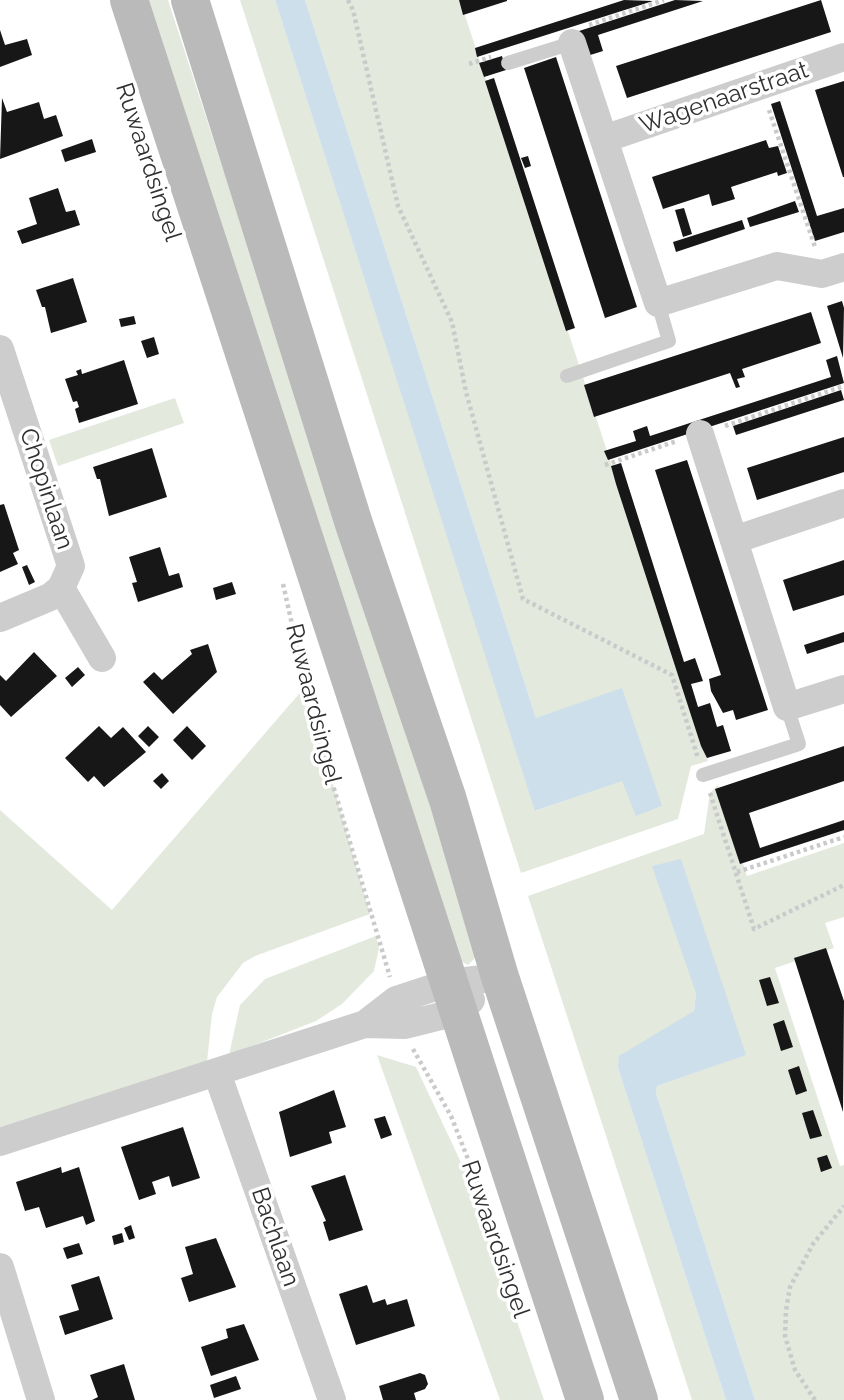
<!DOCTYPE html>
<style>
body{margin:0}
canvas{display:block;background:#fff}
</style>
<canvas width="844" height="1400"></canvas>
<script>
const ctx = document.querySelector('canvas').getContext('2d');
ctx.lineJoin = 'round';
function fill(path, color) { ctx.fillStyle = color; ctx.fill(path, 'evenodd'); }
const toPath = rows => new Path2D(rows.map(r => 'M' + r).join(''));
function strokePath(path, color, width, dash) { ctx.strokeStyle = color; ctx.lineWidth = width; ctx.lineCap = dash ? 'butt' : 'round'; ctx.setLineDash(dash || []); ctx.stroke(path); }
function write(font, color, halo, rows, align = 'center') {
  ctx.font = font + ' Raleway,sans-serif'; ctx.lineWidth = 7; ctx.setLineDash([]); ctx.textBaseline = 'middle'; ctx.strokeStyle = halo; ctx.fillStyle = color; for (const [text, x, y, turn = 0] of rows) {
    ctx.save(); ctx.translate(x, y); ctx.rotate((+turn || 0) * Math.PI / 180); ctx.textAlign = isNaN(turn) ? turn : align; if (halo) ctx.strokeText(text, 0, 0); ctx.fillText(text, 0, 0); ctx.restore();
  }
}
fill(toPath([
 [146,0,168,0,473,938,475,958,468,965,457,959],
 [240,0,275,0,536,811,623,780,636,815,662,806,536,718,305,0,460,0,708,761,691,766,678,819,521,873],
 [175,398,184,423,58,466,49,440],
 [305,687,370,914,255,956,243,963,217,997,212,1014,207,1062,0,1130,0,810,112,910],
 [718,785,747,876,844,843,844,917,825,923,834,948,775,968,840,1166,844,1165,844,1400,755,1400,656,1093,657,1086,745,1055,696,993,694,1011,618,1068,726,1400,692,1400,528,896,704,834,710,793],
 [376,936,379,948,374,971,342,1004,316,1021,229,1055,240,1005,265,979],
 [377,1055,416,1067,466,1173,544,1400,500,1400]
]), '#e3e9dd');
fill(toPath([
 [275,0,305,0,536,718,622,688,662,806,636,816,622,781,535,811],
 [681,859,746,1055,657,1086,656,1093,755,1400,726,1400,618,1068,619,1056,694,1011,696,993,652,866]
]), '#cddfeb');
fill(toPath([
 [459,0,507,0,507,1,463,15],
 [624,0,653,1,477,57,475,48],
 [675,0,703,1,598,35,603,51,584,57,576,32],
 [821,0,831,32,627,98,616,66],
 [0,30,5,45,27,39,32,55,0,67],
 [502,56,506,70,484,77,479,63],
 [556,57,637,307,605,318,524,68],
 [494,78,575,328,566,331,485,81],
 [844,81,844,177,843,177,815,90],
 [2,98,7,112,39,102,44,119,56,115,63,136,0,159],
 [780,101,817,216,844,208,844,232,815,241,771,104],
 [92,139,96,152,65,162,61,150],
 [766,140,769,148,778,146,787,173,778,176,777,172,731,187,735,199,712,206,709,194,663,209,652,177],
 [528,156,531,166,525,168,521,158],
 [58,188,66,212,75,210,80,225,22,244,17,231,37,224,29,198],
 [795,201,799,212,750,227,747,218],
 [684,208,692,234,683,237,675,210],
 [742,220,745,229,676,252,673,242],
 [73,278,87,322,51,333,45,307,42,307,36,290],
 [842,301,844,308,843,358,827,306],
 [811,312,821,343,742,369,745,377,737,379,740,387,736,388,730,373,594,417,584,385],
 [134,316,136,324,121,327,119,319],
 [154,337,159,354,147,358,141,341],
 [837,356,844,383,608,460,604,451,636,441,633,431,647,426,650,436,831,377,826,360],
 [124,360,138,404,79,423,75,409,79,407,77,401,73,402,65,379,78,375,76,371,81,369,82,374],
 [841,390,844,400,736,435,733,426],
 [844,437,844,472,757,500,747,468],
 [152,448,167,497,109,516,100,479,97,479,93,467],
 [687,460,768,710,736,720,733,710,723,713,711,691,709,679,721,675,655,470],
 [621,463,684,662,695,658,703,681,691,684,698,707,710,703,717,727,723,725,731,751,707,758,701,746,616,484,611,466],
 [4,504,19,550,13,553,18,564,0,572,0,505],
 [160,547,169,576,179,573,183,587,138,602,132,583,137,582,129,557],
 [844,560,844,595,793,611,783,580],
 [27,565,35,582,29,585,22,567],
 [232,582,236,594,216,600,213,588],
 [844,632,844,642,807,654,804,645],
 [208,644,217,672,173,714,143,682,154,672,162,680,192,654,190,650],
 [34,652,57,676,11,717,0,705,0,675,6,681],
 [78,667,85,675,72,687,65,678],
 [99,726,111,738,123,727,146,752,104,787,94,776,88,782,65,758],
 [148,726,159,737,149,747,138,736],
 [187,726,206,746,192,760,173,740],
 [844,746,844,781,749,813,760,848,844,820,844,830,740,864,715,789],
 [162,773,169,781,161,789,153,781],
 [826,948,844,1001,843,1112,794,958],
 [770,977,779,1003,767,1006,759,980],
 [784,1020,793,1047,781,1051,773,1024],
 [799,1066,807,1091,796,1095,788,1070],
 [334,1090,346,1127,329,1132,332,1143,290,1157,279,1112],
 [813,1110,822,1136,810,1139,802,1113],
 [385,1116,392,1135,381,1139,374,1119],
 [183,1127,200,1178,172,1187,169,1176,152,1182,156,1194,139,1200,121,1147],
 [827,1155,832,1168,821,1172,817,1158],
 [61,1167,62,1173,79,1167,95,1221,86,1225,83,1216,46,1228,39,1207,25,1211,16,1182],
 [345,1175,363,1230,329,1241,323,1222,326,1221,311,1186],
 [131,1225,135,1238,129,1240,124,1228],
 [122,1233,124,1242,114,1245,112,1236],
 [216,1238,236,1287,189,1302,181,1278,193,1274,185,1247],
 [79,1243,83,1254,67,1259,63,1248],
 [99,1276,113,1319,65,1335,59,1316,79,1310,71,1285],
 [367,1285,373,1303,385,1299,387,1305,407,1299,415,1326,356,1345,339,1294],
 [244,1324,259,1360,211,1376,201,1347,228,1338,226,1329],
 [124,1364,135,1400,92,1400,98,1397,90,1375],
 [420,1373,425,1375,428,1384,425,1389,414,1393,416,1400,383,1400,379,1386],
 [236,1376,241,1389,214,1398,210,1385]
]), '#171717');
strokePath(toPath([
 [348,0,353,10,398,206,452,322,466,392,523,599,672,675,698,758],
 [589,25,664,0],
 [469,64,491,57],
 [769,110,815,247],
 [725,426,844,386],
 [605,465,677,441],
 [283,584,313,718,390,977],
 [710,793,754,929,844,885],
 [737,872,844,837],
 [413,1049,451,1116,481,1192],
 [815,1400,795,1370,785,1336,786,1311,790,1287,813,1244,844,1206]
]), '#cacaca', 4.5, [3.5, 3.5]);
strokePath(toPath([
 [508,63,572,43],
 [567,376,669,341,658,303],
 [703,775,799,744,787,707]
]), '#cdcdcd', 14);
strokePath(toPath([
 [572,43,658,303,777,266,822,274,844,267],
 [604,139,844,57],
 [0,349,71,566,61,588,50,597,0,618],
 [700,434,787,707,844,689],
 [734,540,844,503],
 [61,588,102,658],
 [365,1024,405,1025,457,1012,471,1000],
 [217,1073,332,1400],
 [0,1142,365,1024,396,1000,448,983,500,977],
 [0,1267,41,1400]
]), '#cdcdcd', 28);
strokePath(toPath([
 [129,0,585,1400],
 [190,0,354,524,448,800,500,977,639,1400]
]), '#bababa', 38);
write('24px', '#303030', '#fff', [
 ["Wagenaarstraat",724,98,-19],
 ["Ruwaardsingel",148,162,72],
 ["Chopinlaan",46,489,72],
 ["Ruwaardsingel",313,704,76],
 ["Bachlaan",275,1237,71],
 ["Ruwaardsingel",495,1239,71]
]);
</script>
